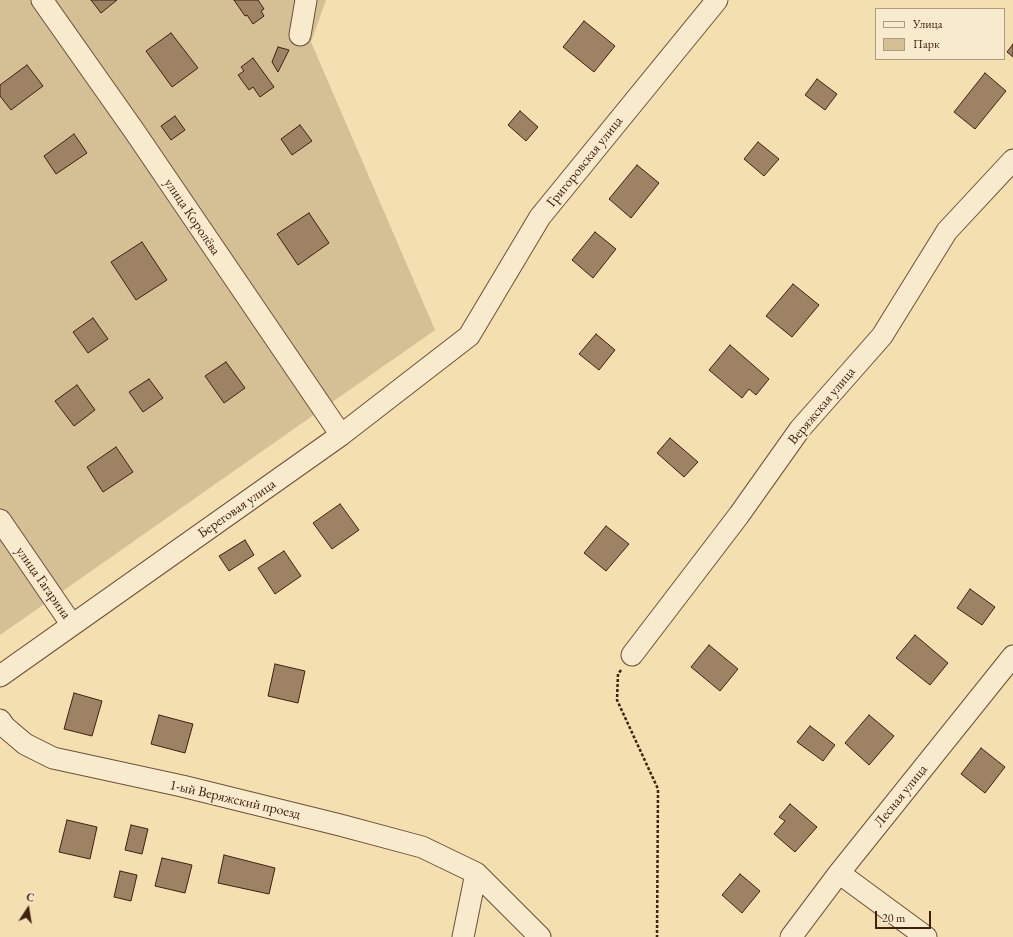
<!DOCTYPE html>
<meta charset="utf-8">
<style>
body{margin:0}
#map{position:relative;width:1013px;height:937px;overflow:hidden;background:#f4dfb0;font-family:"EB Garamond",serif}
canvas{display:block}
.legend{position:absolute;left:875px;top:8px;width:130px;height:52px;box-sizing:border-box;background:#f8eacc;border:1px solid #ae9981;margin:0;padding:5px 7px;list-style:none;font-size:12px;color:#3f2011}
.legend li{display:flex;align-items:center;gap:8px;height:20px}
.legend b{width:20px;border:1px solid #ae9981}
.north{position:absolute;left:8px;top:889px;width:40px;height:40px;-webkit-text-stroke:3px #f8eacc;paint-order:stroke;rotate:12deg;font-size:11px;font-weight:700;line-height:16px;text-align:center;color:#3f2011}
.north::after{content:'';display:block;margin:auto;width:14px;height:18px;background:#3f2011;clip-path:polygon(50% 0,100% 100%,50% 72%,0 100%)}
.scale{position:absolute;left:875px;top:911px;width:56px;height:18px;box-sizing:border-box;border:2px solid #3f2011;border-top:0;padding-left:5px;font-size:12px;line-height:14px;white-space:nowrap;color:#3f2011;-webkit-text-stroke:3px #f8eacc;paint-order:stroke}
</style>
<div id="map">
<canvas width="1013" height="937"></canvas>
<ul class="legend">
<li><b style="height:5px;background:#f8eacc"></b>Улица</li>
<li><b style="height:11px;background:#d5bf95"></b>Парк</li>
</ul>
<div class="north">С</div>
<div class="scale">20 m</div>
</div>
<script>
const ctx = document.querySelector('canvas').getContext('2d');
ctx.lineJoin = 'round';
function fill(path, color) { ctx.fillStyle = color; ctx.fill(path, 'evenodd'); }
const toPath = rows => new Path2D(rows.map(r => 'M' + r).join(''));
function strokePath(path, color, width, dash) { ctx.strokeStyle = color; ctx.lineWidth = width; ctx.lineCap = dash ? 'butt' : 'round'; ctx.setLineDash(dash || []); ctx.stroke(path); }
function write(font, color, halo, rows, align = 'center') {
  ctx.font = font + ' "EB Garamond",serif'; ctx.lineWidth = 3; ctx.setLineDash([]); ctx.textBaseline = 'middle'; ctx.strokeStyle = halo; ctx.fillStyle = color; for (const [text, x, y, turn = 0] of rows) {
    ctx.save(); ctx.translate(x, y); ctx.rotate((+turn || 0) * Math.PI / 180); ctx.textAlign = isNaN(turn) ? turn : align; if (halo) ctx.strokeText(text, 0, 0); ctx.fillText(text, 0, 0); ctx.restore();
  }
}
fill(toPath([
 [0,0,326,0,311,42,435,330,0,635]
]), '#d5bf95');
const building = toPath([
 [91,0,117,0,101,13,91,0],
 [234,0,258,0,264,9,261,11,264,16,253,24,247,15,245,16,234,0],
 [584,21,615,46,594,72,563,47,584,21],
 [171,33,198,68,172,87,146,51,171,33],
 [1013,44,1013,57,1007,52,1013,44],
 [278,47,289,50,278,72,272,62,278,47],
 [253,58,274,87,260,97,253,87,249,90,238,75,244,71,241,67,253,58],
 [27,65,43,86,11,110,0,96,0,85,27,65],
 [985,73,1006,91,975,129,954,112,985,73],
 [817,79,837,94,825,110,805,95,817,79],
 [520,111,538,127,526,141,508,125,520,111],
 [175,116,185,130,171,140,161,126,175,116],
 [300,125,312,141,292,155,281,139,300,125],
 [74,134,87,153,56,174,44,156,74,134],
 [758,142,779,159,764,176,744,159,758,142],
 [637,165,659,183,631,218,609,199,637,165],
 [309,213,329,243,298,265,277,234,309,213],
 [595,232,616,249,593,278,572,260,595,232],
 [142,242,167,280,136,300,111,262,142,242],
 [793,284,819,305,792,337,766,316,793,284],
 [93,318,108,339,88,353,73,332,93,318],
 [596,334,615,350,599,370,579,354,596,334],
 [730,345,769,379,756,395,749,389,742,398,709,370,730,345],
 [226,362,245,388,224,403,205,376,226,362],
 [149,379,163,398,143,412,129,392,149,379],
 [77,385,95,410,74,426,55,401,77,385],
 [670,438,698,462,684,477,657,453,670,438],
 [116,447,133,472,103,492,87,467,116,447],
 [340,504,359,530,332,549,313,523,340,504],
 [606,526,629,544,606,571,584,553,606,526],
 [245,540,254,555,229,571,219,556,245,540],
 [284,551,301,576,275,594,258,568,284,551],
 [970,589,995,607,982,625,957,608,970,589],
 [915,635,948,663,930,685,896,658,915,635],
 [709,645,738,669,720,691,691,667,709,645],
 [275,664,305,671,298,703,268,696,275,664],
 [74,693,102,701,92,736,64,729,74,693],
 [159,715,193,724,185,753,151,744,159,715],
 [869,715,894,736,869,765,845,743,869,715],
 [810,726,835,745,823,761,797,742,810,726],
 [981,748,1005,767,985,793,961,774,981,748],
 [790,804,817,827,795,852,774,834,785,821,779,817,790,804],
 [67,820,97,827,90,859,59,852,67,820],
 [131,825,148,829,142,854,125,850,131,825],
 [224,855,275,868,269,894,218,883,224,855],
 [162,858,192,865,185,893,155,886,162,858],
 [120,871,137,875,131,901,114,897,120,871],
 [740,874,760,891,742,913,722,895,740,874]
]);
fill(building, '#9d8364');
strokePath(building, '#3f2011', 1);
const minor = toPath([
 [42,0,135,132,341,435],
 [300,35,306,0],
 [0,520,72,625],
 [632,655,739,515,800,429,882,336,947,231,1013,160],
 [0,676,341,435,469,336,540,217,717,0],
 [0,720,5,727,25,744,53,758,182,786,340,825,422,847,476,873,540,937],
 [839,873,926,937],
 [463,937,476,873],
 [791,937,839,873,1013,656]
]);
strokePath(minor, '#6c5039', 23);
strokePath(toPath([
 [621,670,618,674,617,700,658,789,657,937]
]), '#3f2011', 2.5, [3, 2]);
strokePath(minor, '#f8eacc', 21);
write('14px', '#3f2011', '#f8eacc', [
 ["Григоровская улица",585,162,-51],
 ["улица Королёва",192,217,56],
 ["Веряжская улица",822,406,-50],
 ["Береговая улица",237,509,-35],
 ["улица Гагарина",43,583,55],
 ["Лесная улица",901,796,-51],
 ["1-ый Веряжский проезд",235,800,13]
]);
</script>
